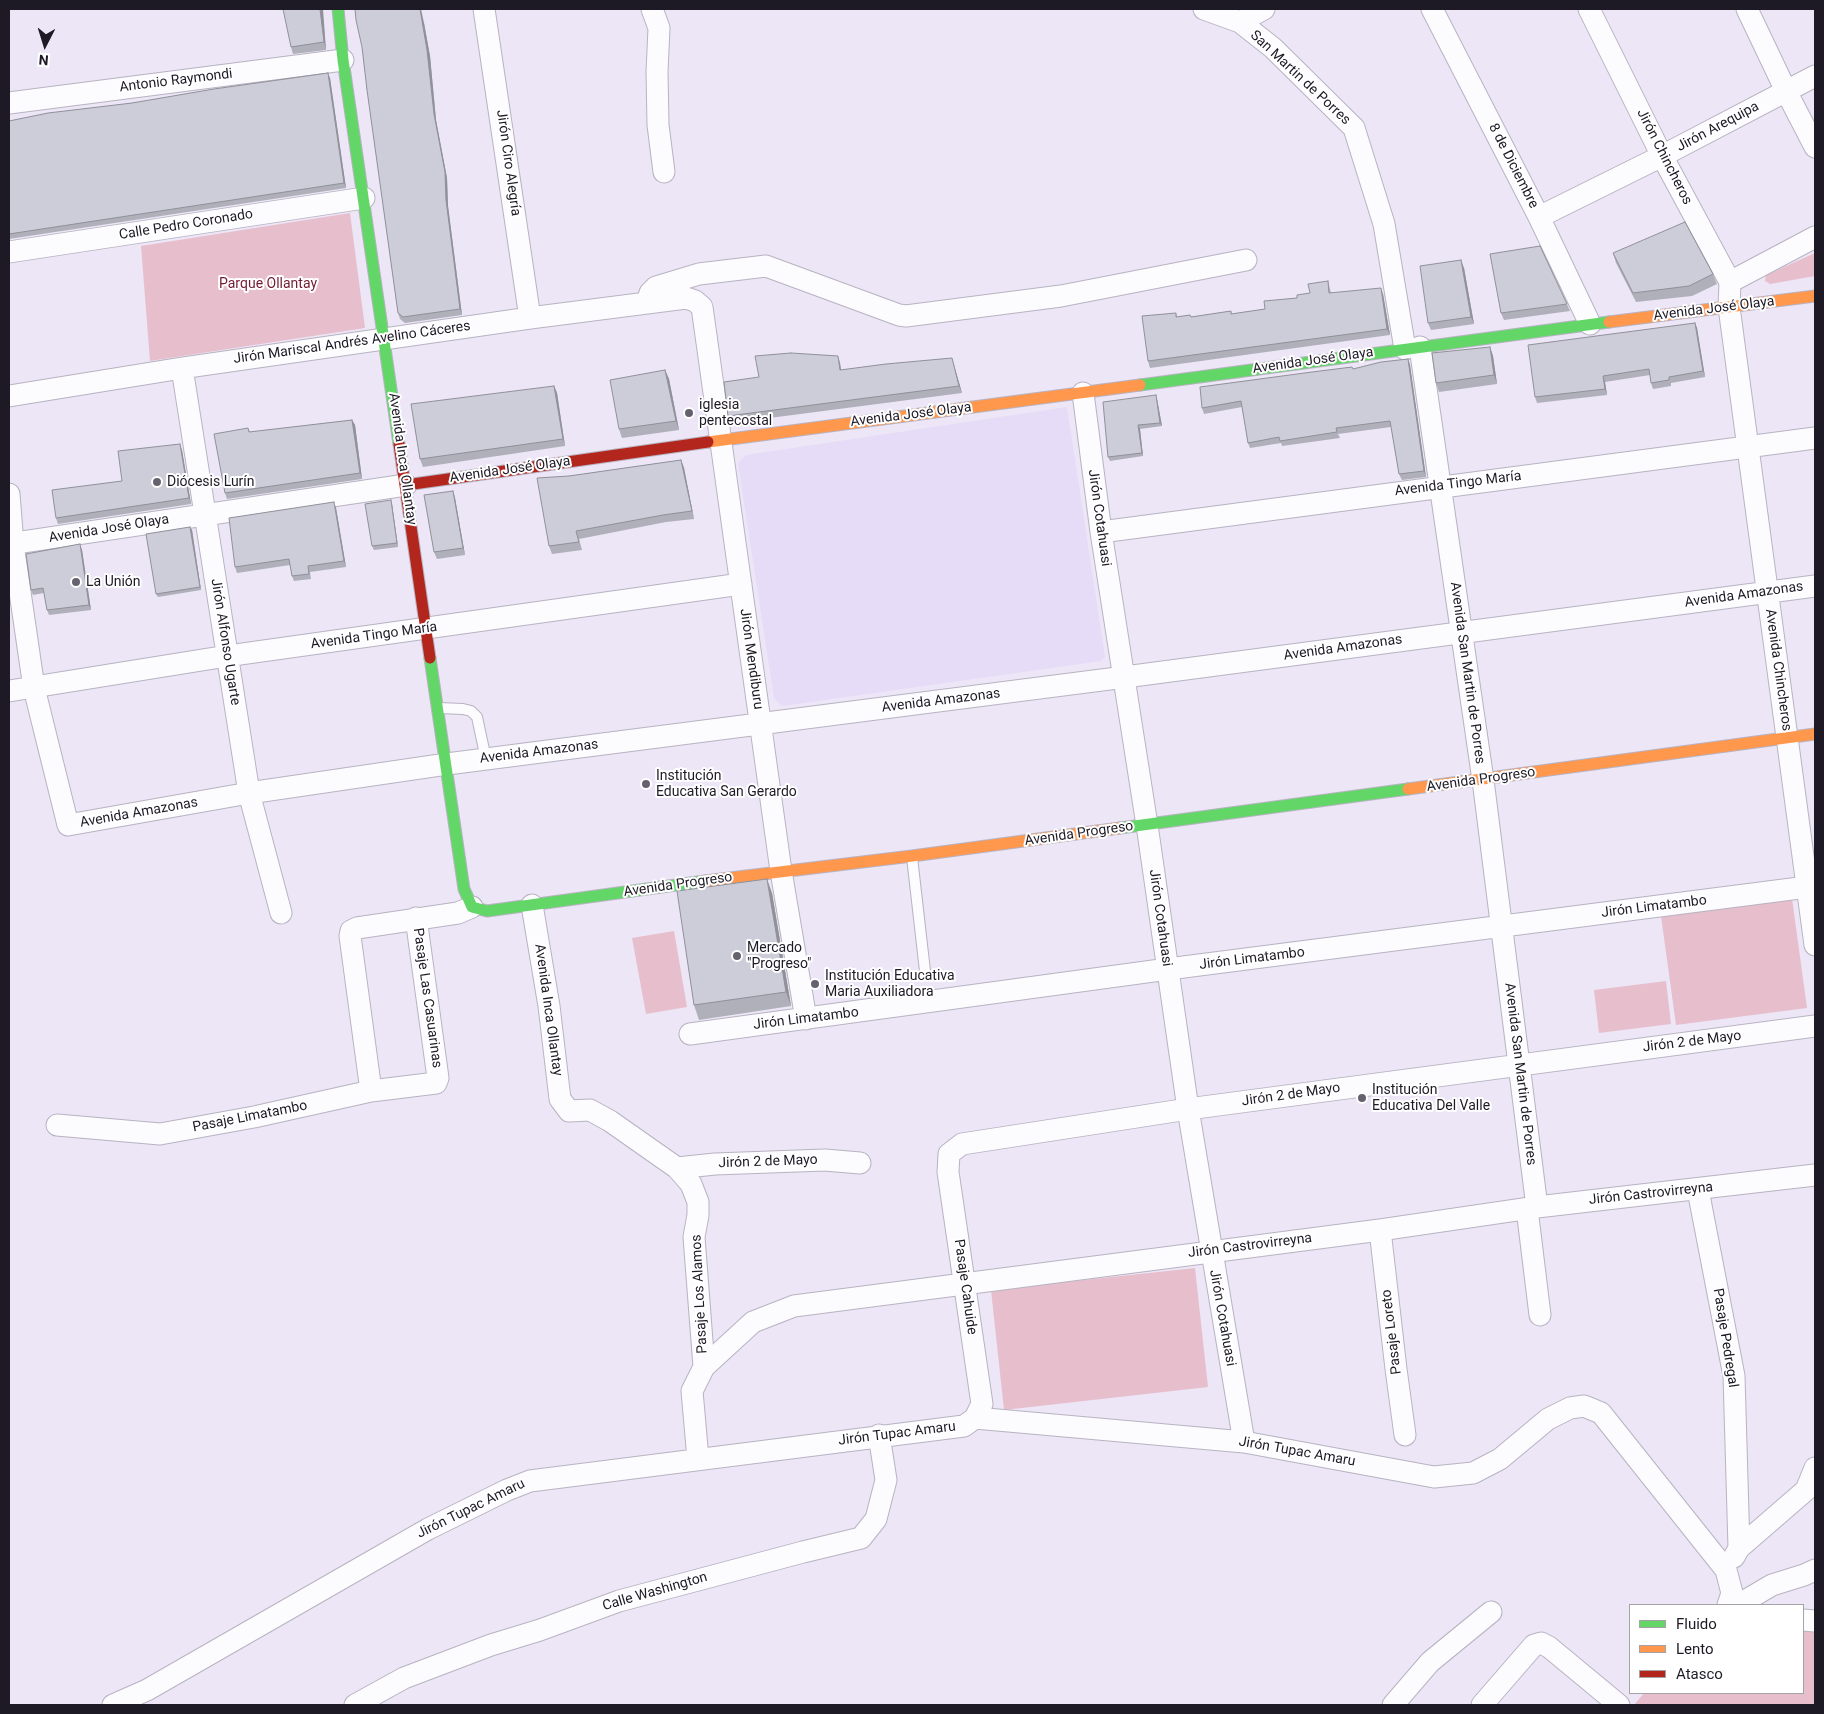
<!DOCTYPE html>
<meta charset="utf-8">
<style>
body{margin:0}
#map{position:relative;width:1824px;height:1714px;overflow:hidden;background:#ece6f7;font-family:Roboto,sans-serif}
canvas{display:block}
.frame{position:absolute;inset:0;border:10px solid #1e1a25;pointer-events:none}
.legend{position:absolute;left:1629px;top:1604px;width:175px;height:90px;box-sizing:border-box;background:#fff;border:1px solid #a5a3a8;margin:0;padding:6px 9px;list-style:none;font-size:15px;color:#1e1a25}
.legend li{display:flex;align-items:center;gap:10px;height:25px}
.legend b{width:25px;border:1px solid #a5a3a8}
.north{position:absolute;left:20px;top:20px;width:50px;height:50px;-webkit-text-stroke:4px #fff;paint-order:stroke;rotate:185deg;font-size:14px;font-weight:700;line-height:20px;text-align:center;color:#1e1a25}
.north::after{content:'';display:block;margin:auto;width:18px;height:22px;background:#1e1a25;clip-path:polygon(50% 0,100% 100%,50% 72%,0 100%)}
</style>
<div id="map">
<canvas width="1824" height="1714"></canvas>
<div class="frame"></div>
<ul class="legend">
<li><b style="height:6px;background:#63d668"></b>Fluido</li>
<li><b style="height:6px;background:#ff974d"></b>Lento</li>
<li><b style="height:6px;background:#b3261e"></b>Atasco</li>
</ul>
<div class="north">N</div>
</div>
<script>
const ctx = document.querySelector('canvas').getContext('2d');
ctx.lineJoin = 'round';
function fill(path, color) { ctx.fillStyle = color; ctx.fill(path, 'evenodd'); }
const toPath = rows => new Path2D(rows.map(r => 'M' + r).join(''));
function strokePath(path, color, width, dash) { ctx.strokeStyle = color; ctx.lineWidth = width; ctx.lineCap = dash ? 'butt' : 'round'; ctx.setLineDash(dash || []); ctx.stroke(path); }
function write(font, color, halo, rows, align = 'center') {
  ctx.font = font + ' Roboto,sans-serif'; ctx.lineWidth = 4; ctx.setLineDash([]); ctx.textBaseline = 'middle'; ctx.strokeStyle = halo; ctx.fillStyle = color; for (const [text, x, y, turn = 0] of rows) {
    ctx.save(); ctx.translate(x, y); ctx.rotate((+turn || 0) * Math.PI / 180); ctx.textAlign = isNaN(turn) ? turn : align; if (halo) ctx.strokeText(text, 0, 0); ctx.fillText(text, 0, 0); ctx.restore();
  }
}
fill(toPath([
 [1067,407,1105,657,1101,661,782,706,774,698,738,463,746,455]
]), '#e6dcf7');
fill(toPath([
 [350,213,365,328,150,361,141,246],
 [1815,253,1815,276,1770,284,1765,281,1766,275],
 [1791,891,1807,1008,1676,1025,1660,909],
 [674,931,687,1007,646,1014,632,938],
 [1666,981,1671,1024,1599,1033,1594,990],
 [1195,1268,1208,1387,1004,1410,991,1290],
 [1803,1626,1815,1627,1815,1705,1634,1705,1644,1693,1803,1693]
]), '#e7bfcc');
const lane = toPath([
 [439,708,463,709,471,711,477,717,486,759],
 [912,857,925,971]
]);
const street = toPath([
 [484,9,530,318],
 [652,9,659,28,657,72,658,125,664,172],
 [1204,9,1240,22,1273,48,1354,128,1384,224,1405,349],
 [1432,9,1539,217,1590,324],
 [1589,9,1662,156,1730,282,1729,307,1815,945],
 [1747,9,1786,91,1815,147],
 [1240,22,1264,9],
 [9,103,343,60],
 [1539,217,1662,156,1815,76],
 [9,252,364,198],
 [1730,282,1815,237],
 [647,302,650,293,656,287,699,274,766,266,899,315,906,316,1061,296,1246,260],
 [1420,347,1483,780,1537,1207],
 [182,368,249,793,281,913],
 [1083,393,1101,532,1147,825,1188,1109,1244,1442],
 [9,396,182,368,530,318,686,298,695,301,702,307,781,871,806,1019],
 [9,494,13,544,34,688,68,825,249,793,447,764,1125,677,1815,586],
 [1101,532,1815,438],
 [9,544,406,485],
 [9,691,227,656,741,584],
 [532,905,549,1006,560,1099,569,1111,590,1110,610,1121,677,1168,691,1184,698,1202,698,1215,694,1237,704,1367,692,1391,698,1459],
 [690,1034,1168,969,1815,886],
 [371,1091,350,936,351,931,357,928,458,913,472,907],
 [57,1125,160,1134,254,1117,371,1091,436,1083,438,1078,416,918],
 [677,1168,715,1164,825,1160,860,1163],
 [1698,1190,1734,1376,1739,1548],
 [1527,1209,1540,1315],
 [1380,1230,1396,1369,1405,1435],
 [704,1367,753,1322,794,1306,1380,1230,1537,1207,1815,1175],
 [975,1418,982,1404,948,1172,949,1154,962,1144,1188,1109,1815,1026],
 [1734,1557,1739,1548,1806,1490,1815,1468],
 [1738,1605,1772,1585,1804,1575,1815,1570],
 [1803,1620,1815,1621],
 [113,1705,147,1690,428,1529,507,1490,530,1481,964,1426,975,1418,1244,1442,1434,1477,1473,1473,1500,1459,1548,1419,1570,1408,1584,1406,1601,1413,1726,1570,1732,1593,1728,1605],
 [355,1705,404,1678,491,1645,540,1630,619,1601,803,1552,861,1538,876,1519,886,1480,879,1435],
 [1393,1705,1430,1662,1491,1612],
 [1482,1705,1534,1645,1541,1643,1549,1647,1619,1705]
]);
const fast = toPath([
 [338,9,343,60,399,444],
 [1140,385,1609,322],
 [430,658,464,889,472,907,487,911,705,881],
 [1120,828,1408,789]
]);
const slow = toPath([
 [1609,322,1815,296],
 [708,442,1140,385],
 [1408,789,1815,734],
 [705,881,912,856,1120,828]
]);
const jam = toPath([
 [399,444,430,658],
 [406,485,708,442]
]);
strokePath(lane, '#b8b3c1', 12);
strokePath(street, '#b8b3c1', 23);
strokePath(fast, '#b8b3c1', 13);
strokePath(slow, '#b8b3c1', 13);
strokePath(jam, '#b8b3c1', 13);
strokePath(lane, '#fcfbfe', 10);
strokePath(street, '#fcfbfe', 21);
strokePath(fast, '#63d668', 11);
strokePath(slow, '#ff974d', 11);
strokePath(jam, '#b3261e', 11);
fill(toPath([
 [322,11,326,50,293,54,291,47],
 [424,23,430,56,436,120,447,178,448,206,462,315,405,323,400,319,398,313,362,47],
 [330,78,346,188,9,239,9,121,132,103],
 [1613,253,1713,274,1717,284,1692,296,1636,302,1616,263],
 [1464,268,1474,324,1431,330,1428,323],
 [1328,281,1331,293,1383,294,1390,335,1150,368,1148,361,1176,313,1177,317,1190,315,1191,317,1231,311,1232,314,1265,309,1297,298,1310,293],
 [1567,304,1570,311,1504,320,1501,313],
 [1695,323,1697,328,1705,377,1671,383,1671,386,1653,389,1651,383,1650,375,1605,382,1607,395,1537,403,1535,397],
 [1490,347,1493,356,1497,384,1439,392,1436,383],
 [952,358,962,393,731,423,728,416,840,363,841,370],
 [1408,359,1410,365,1426,477,1402,480,1399,474,1391,427,1338,434,1340,438,1282,446,1281,443,1250,448,1248,443,1242,407,1204,414,1202,408,1353,369],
 [665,370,669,379,679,430,622,438,619,429],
 [554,386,557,393,565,446,423,467,420,459],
 [1157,399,1162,426,1140,429,1143,456,1110,461,1108,457],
 [352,420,355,425,362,479,227,499,225,493,248,428,250,432],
 [182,450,191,504,58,524,56,518,122,481],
 [681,460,684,468,694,519,666,522,579,539,582,550,552,554,549,546,569,476],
 [453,491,455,498,465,555,437,559,434,552],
 [391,500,392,504,398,547,374,550,372,546],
 [336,508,346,567,310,572,311,579,294,581,292,576,290,565,237,573,235,567],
 [190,527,192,530,201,590,158,597,156,594],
 [82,550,91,610,49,615,47,610,44,593,33,595,31,590],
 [772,893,791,1006,699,1020,694,1005]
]), '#b0b0bb');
fill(toPath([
 [320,9,323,9,326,50,324,42],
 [420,9,421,9,424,23,430,56,436,120,447,178,448,206,462,315,460,309],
 [328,73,330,78,346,188,344,183],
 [1461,260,1464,268,1474,324,1471,317],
 [1381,288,1383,294,1390,335,1387,329],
 [1695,323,1697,328,1705,377,1703,371],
 [1490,347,1493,356,1497,384,1494,375],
 [838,356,840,363,842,377,840,370],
 [952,358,962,393,959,386],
 [1408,359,1410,365,1426,477,1424,471],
 [665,370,669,379,679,430,676,421],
 [1603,376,1605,382,1607,395,1605,389],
 [554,386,557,393,565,446,563,439],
 [1156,395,1157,399,1162,426,1160,423],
 [352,420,355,425,362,479,360,473],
 [1138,425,1140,429,1143,456,1142,453],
 [180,444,182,450,191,504,189,498],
 [681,460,684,468,694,519,692,511],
 [453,491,455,498,465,555,463,548],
 [391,500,392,504,398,547,397,543],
 [334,502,336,508,346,567,344,561],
 [190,527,192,530,201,590,200,587],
 [80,544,82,550,91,610,89,605],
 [767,879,772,893,791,1006,786,992]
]), '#909099');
const building = toPath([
 [283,9,320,9,324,42,291,47,283,9],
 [355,9,420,9,427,50,434,114,445,172,446,200,460,309,403,317,398,313,367,90,362,47,356,20,355,9],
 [328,73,344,183,9,234,9,121,48,113,132,103,214,89,328,73],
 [1685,222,1713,274,1689,286,1633,293,1613,253,1685,222],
 [1540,246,1567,304,1501,313,1490,254,1540,246],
 [1461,260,1471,317,1428,323,1420,266,1461,260],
 [1328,281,1329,293,1381,288,1387,329,1148,361,1142,316,1176,313,1176,317,1190,315,1191,317,1231,311,1231,314,1265,309,1264,301,1297,298,1297,295,1310,293,1308,284,1328,281],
 [1695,323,1703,371,1669,377,1669,380,1651,383,1649,369,1603,376,1605,389,1535,397,1528,345,1695,323],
 [1490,347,1494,375,1436,383,1432,353,1490,347],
 [791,353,838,356,840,370,886,364,952,358,959,386,728,416,724,382,759,377,755,356,791,353],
 [1408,359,1424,471,1399,474,1390,421,1336,428,1337,432,1280,441,1279,437,1248,443,1241,401,1202,408,1200,387,1312,372,1352,367,1353,369,1381,362,1408,359],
 [665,370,676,421,619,429,610,380,665,370],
 [554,386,563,439,420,459,411,404,554,386],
 [1156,395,1160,423,1138,425,1142,453,1108,457,1103,402,1156,395],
 [352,420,360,473,225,493,214,434,248,428,249,432,352,420],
 [180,444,189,498,56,518,52,490,122,481,118,451,180,444],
 [681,460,692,511,663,515,576,531,579,542,549,546,537,478,569,476,681,460],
 [453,491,463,548,434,552,424,495,453,491],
 [391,500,397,543,372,546,365,504,391,500],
 [334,502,344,561,308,566,309,574,292,576,289,559,235,567,229,518,334,502],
 [190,527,200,587,156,594,146,534,190,527],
 [80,544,89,605,47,610,43,588,31,590,26,554,80,544],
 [767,879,786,992,694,1005,677,891,767,879]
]);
fill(building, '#cdcdda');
strokePath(building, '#909099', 1);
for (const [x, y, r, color] of [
 [689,413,5,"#66616e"],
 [157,482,5,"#66616e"],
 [76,582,5,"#66616e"],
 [646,784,5,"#66616e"],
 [737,956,5,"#66616e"],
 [815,984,5,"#66616e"],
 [1362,1098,5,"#66616e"]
]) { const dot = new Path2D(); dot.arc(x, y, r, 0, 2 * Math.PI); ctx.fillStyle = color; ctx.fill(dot); strokePath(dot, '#fff', 2); }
write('14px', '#1e1a25', '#fff', [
 ["San Martin de Porres",1300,78,43],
 ["Antonio Raymondi",176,81,-7],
 ["Jirón Arequipa",1718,127,-28],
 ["Jirón Chincheros",1664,157,63],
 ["Jirón Ciro Alegría",508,163,82],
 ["8 de Diciembre",1513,166,63],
 ["Calle Pedro Coronado",186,225,-9],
 ["Avenida José Olaya",1714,309,-7],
 ["Jirón Mariscal Andrés Avelino Cáceres",352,343,-8],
 ["Avenida José Olaya",1313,361,-8],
 ["Avenida José Olaya",911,415,-7],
 ["Avenida Inca Ollantay",402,459,82],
 ["Avenida José Olaya",510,470,-8],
 ["Avenida Tingo María",1458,484,-7],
 ["Jirón Cotahuasi",1099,518,82],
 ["Avenida José Olaya",109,529,-9],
 ["Avenida Amazonas",1744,595,-8],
 ["Avenida Tingo María",374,636,-8],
 ["Jirón Alfonso Ugarte",225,642,81],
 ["Avenida Amazonas",1343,648,-8],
 ["Jirón Mendiburu",751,659,82],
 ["Avenida Chincheros",1778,670,82],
 ["Avenida San Martin de Porres",1467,673,82],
 ["Avenida Amazonas",941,701,-7],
 ["Avenida Amazonas",539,752,-7],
 ["Avenida Progreso",1481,780,-8],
 ["Avenida Amazonas",139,813,-10],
 ["Avenida Progreso",1079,834,-8],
 ["Avenida Progreso",678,885,-8],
 ["Jirón Limatambo",1654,907,-7],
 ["Jirón Cotahuasi",1160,918,82],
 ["Jirón Limatambo",1252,959,-7],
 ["Pasaje Las Casuarinas",427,998,82],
 ["Avenida Inca Ollantay",548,1010,82],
 ["Jirón Limatambo",806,1019,-7],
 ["Jirón 2 de Mayo",1692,1042,-7],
 ["Avenida San Martin de Porres",1520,1074,83],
 ["Jirón 2 de Mayo",1291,1095,-8],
 ["Pasaje Limatambo",250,1117,-11],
 ["Jirón 2 de Mayo",768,1162,-2],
 ["Jirón Castrovirreyna",1651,1194,-6],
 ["Jirón Castrovirreyna",1250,1246,-7],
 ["Pasaje Cahuide",965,1287,82],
 ["Pasaje Los Alamos",700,1294,-93],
 ["Jirón Cotahuasi",1222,1318,80],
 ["Pasaje Loreto",1392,1332,-97],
 ["Pasaje Pedregal",1725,1338,81],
 ["Jirón Tupac Amaru",897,1434,-7],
 ["Jirón Tupac Amaru",1297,1452,10],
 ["Jirón Tupac Amaru",471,1509,-26],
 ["Calle Washington",655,1592,-16]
]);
write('14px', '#731b31', '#fff', [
 ["Parque Ollantay",268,284]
]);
write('14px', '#1e1a25', '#fff', [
 ["iglesia",699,405],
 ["pentecostal",699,421],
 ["Diócesis Lurín",167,482],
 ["La Unión",86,582],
 ["Institución",656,776],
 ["Educativa San Gerardo",656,792],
 ["Mercado",747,948],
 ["\"Progreso\"",747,964],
 ["Institución Educativa",825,976],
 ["Maria Auxiliadora",825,992],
 ["Institución",1372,1090],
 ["Educativa Del Valle",1372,1106]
], 'left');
</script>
